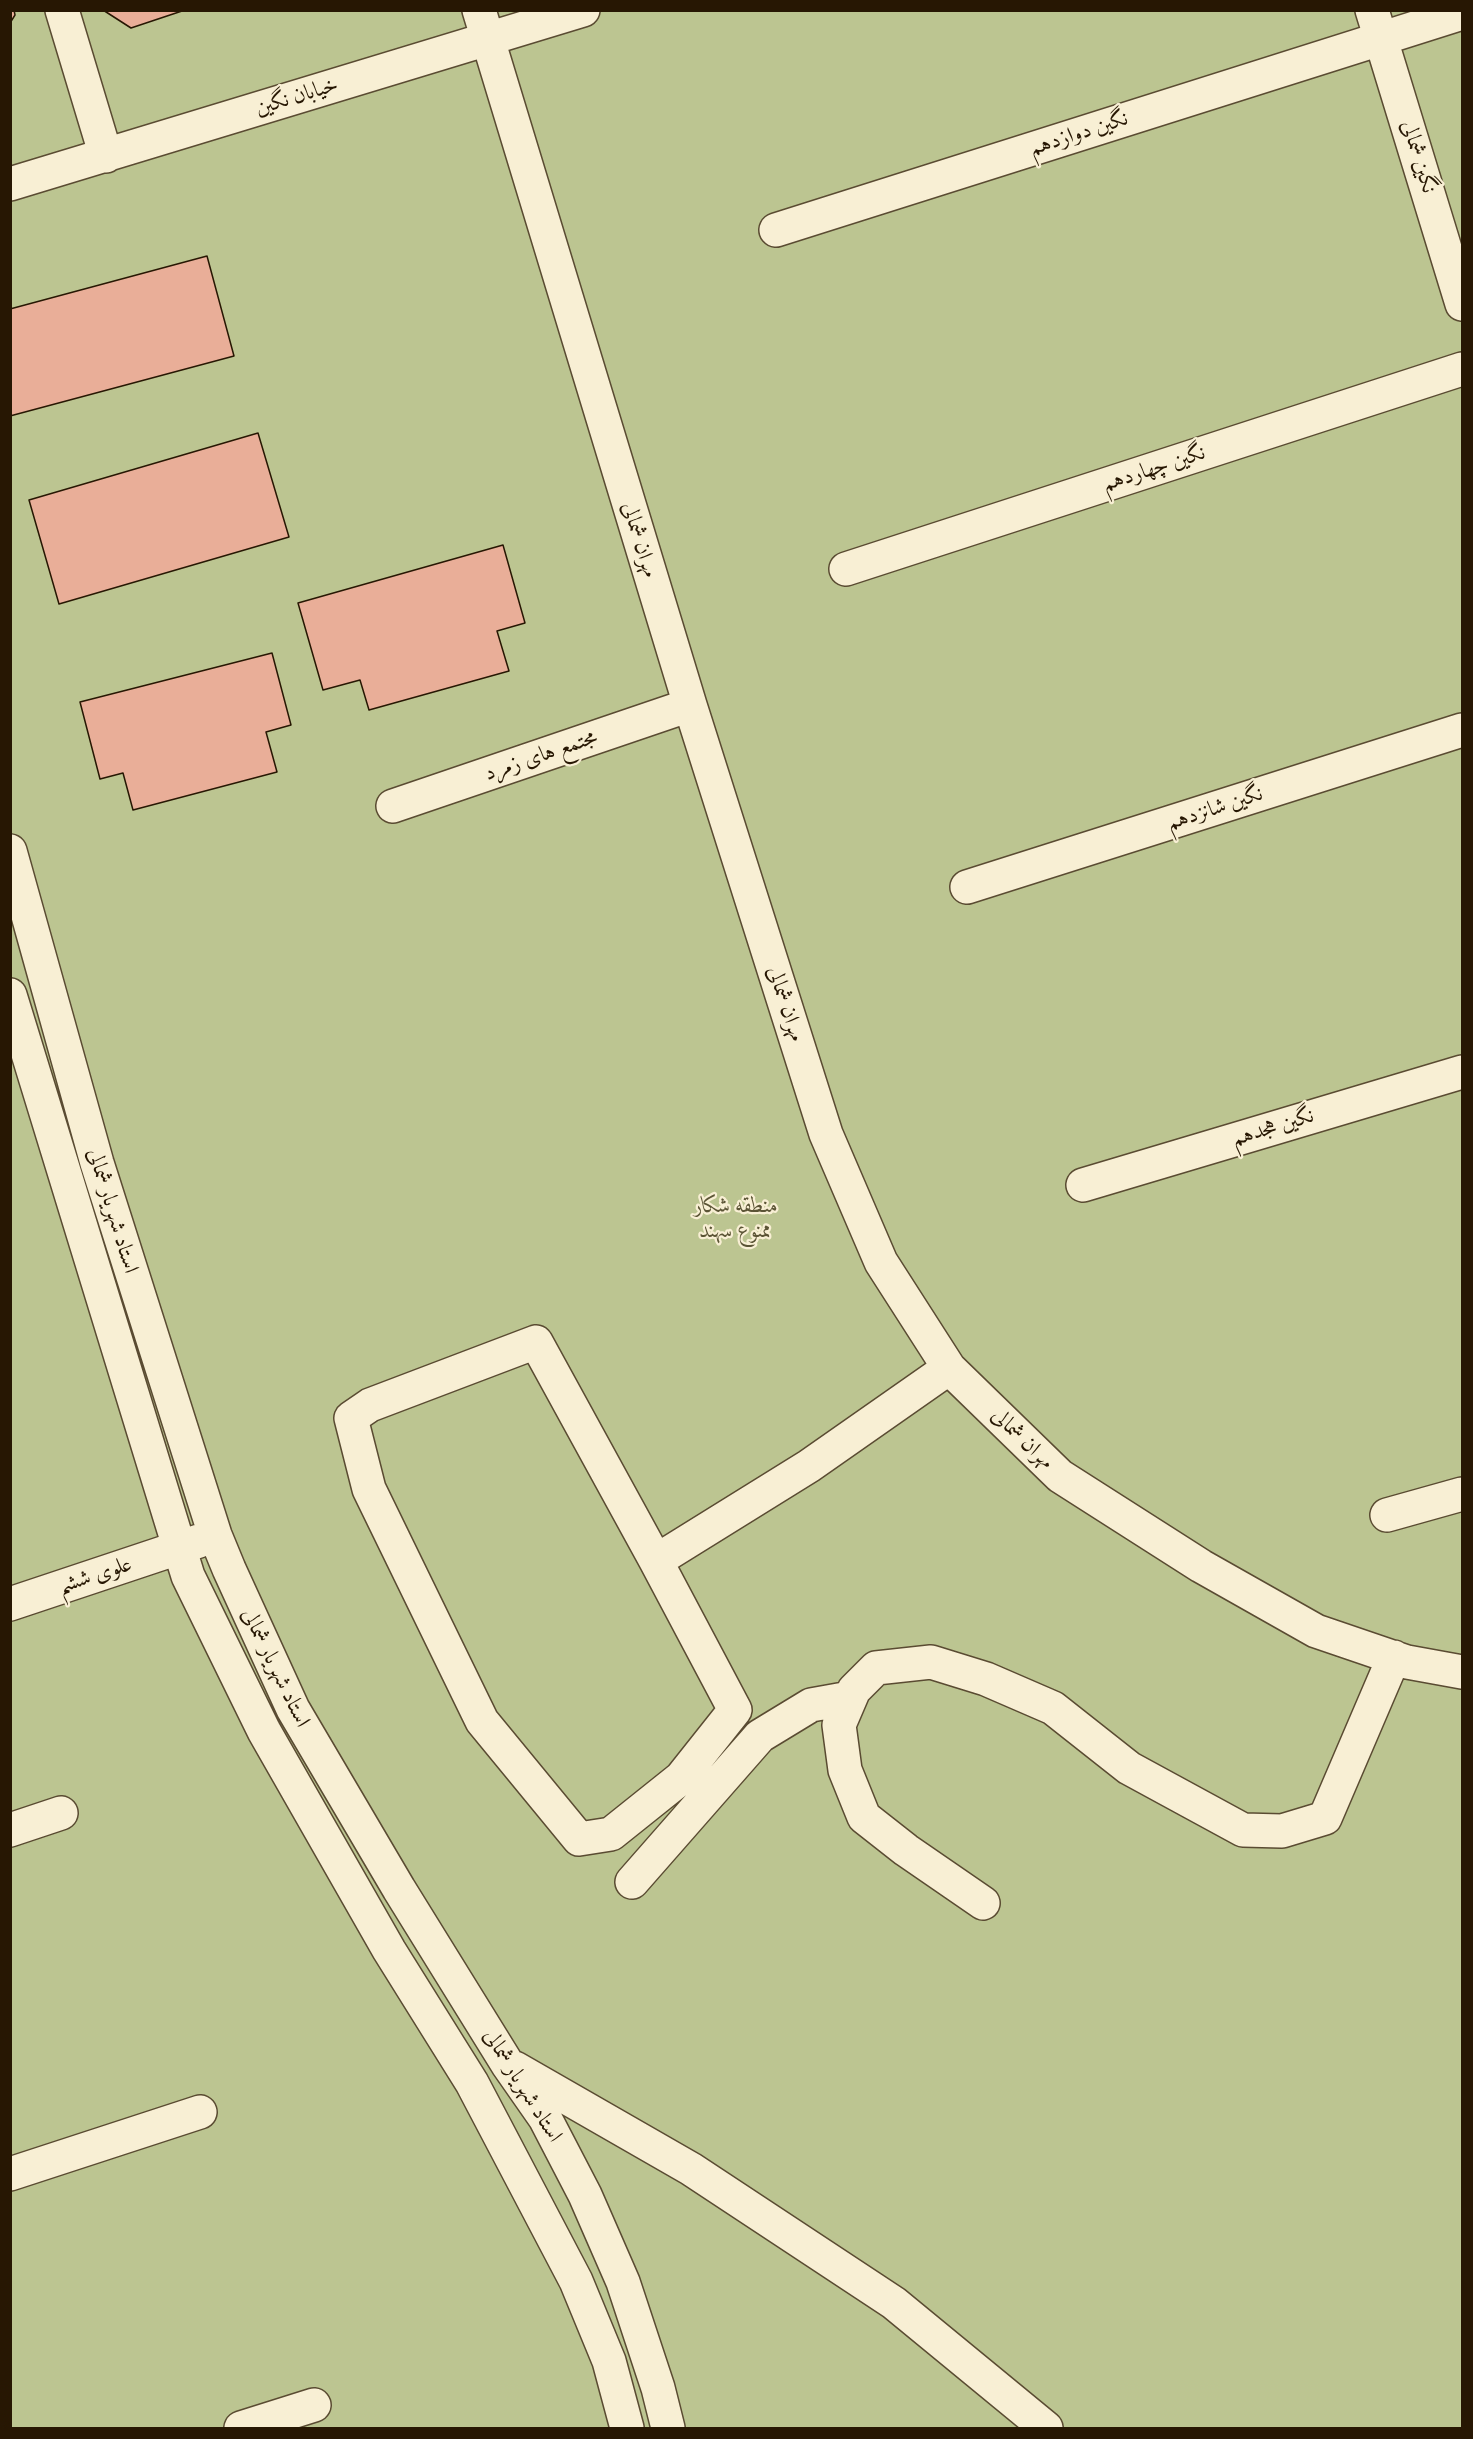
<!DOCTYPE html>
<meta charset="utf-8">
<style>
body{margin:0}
#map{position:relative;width:1473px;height:2439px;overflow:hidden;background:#f5e6bd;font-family:"IM FELL French Canon",serif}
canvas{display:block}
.frame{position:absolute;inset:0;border:12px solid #271703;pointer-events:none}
</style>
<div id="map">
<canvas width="1473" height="2439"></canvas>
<div class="frame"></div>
</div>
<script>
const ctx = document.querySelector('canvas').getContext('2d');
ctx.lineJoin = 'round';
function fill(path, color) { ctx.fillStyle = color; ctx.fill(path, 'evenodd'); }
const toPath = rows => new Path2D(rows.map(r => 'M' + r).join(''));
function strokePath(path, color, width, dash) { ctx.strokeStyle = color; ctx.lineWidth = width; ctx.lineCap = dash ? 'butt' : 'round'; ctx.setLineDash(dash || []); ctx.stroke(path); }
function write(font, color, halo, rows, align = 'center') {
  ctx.font = font + ' "IM FELL French Canon",Amiri,serif'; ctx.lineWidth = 4.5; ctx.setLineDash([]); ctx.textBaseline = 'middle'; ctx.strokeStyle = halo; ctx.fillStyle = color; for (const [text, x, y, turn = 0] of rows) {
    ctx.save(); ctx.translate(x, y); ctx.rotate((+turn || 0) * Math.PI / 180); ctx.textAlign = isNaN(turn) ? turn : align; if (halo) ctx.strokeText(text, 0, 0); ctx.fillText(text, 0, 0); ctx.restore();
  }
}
fill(toPath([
 [11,11,1462,11,1462,2428,11,2428]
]), '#bcc591');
const building = toPath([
 [10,10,14,10,15,15,10,23,10,10],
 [103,10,185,10,131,28,103,10],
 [207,256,234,356,10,416,10,309,207,256],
 [258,433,289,537,59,604,29,500,258,433],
 [503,545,525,623,497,631,509,671,369,710,360,680,323,690,298,603,503,545],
 [272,653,291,725,266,732,277,772,133,810,123,773,100,779,80,702,272,653]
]);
fill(building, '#e9ae98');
strokePath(building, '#271703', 1.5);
const minor = toPath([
 [62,10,106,156],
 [479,10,690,705,826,1134,881,1262,949,1368,1060,1476,1201,1566,1316,1631,1407,1662,1462,1672],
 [1372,10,1462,304],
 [10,184,583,10],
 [776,230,1462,13],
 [846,569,1462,369],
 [393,806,690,705],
 [10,851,97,1163,215,1535,229,1569,293,1709,399,1889,508,2065,545,2118,585,2195,623,2282,658,2388,668,2428],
 [967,887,1462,730],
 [10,995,188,1576,264,1731,389,1950,472,2083,576,2281,609,2361,627,2428],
 [1083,1185,1462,1072],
 [536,1342,656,1561,735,1710,681,1778,611,1834,579,1839,482,1721,369,1489,351,1418,370,1405,536,1342],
 [1387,1515,1462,1494],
 [656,1561,809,1466,949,1368],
 [10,1604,199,1541],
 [10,1830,61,1813],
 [632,1882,760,1736,811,1705,850,1698],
 [983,1903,906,1850,864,1817,845,1770,839,1725,854,1690,876,1668,931,1662,986,1679,1053,1708,1129,1768,1243,1830,1282,1831,1325,1818,1394,1657],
 [515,2068,691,2169,894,2303,1046,2428],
 [10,2174,200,2112],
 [241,2428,314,2405]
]);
strokePath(minor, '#5a4b32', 36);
strokePath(minor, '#f8efd4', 33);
write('22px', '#271703', '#f8efd4', [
 ["خیابان نگین",297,97,-17],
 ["نگین دوازدهم",1079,134,-18],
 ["نگین شمالی",1418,157,73],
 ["نگین چهاردهم",1154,469,-18],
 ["مهران شمالی",639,540,73],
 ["مجتمع های زمرد",541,756,-19],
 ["نگین شانزدهم",1215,809,-18],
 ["مهران شمالی",785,1004,72],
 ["نگین هجدهم",1273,1128,-17],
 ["استاد شهریار شمالی",112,1211,73],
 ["مهران شمالی",1022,1439,44],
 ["علوی ششم",95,1576,-18],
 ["استاد شهریار شمالی",275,1668,64],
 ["استاد شهریار شمالی",522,2086,58]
]);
write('italic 22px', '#5b5435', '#f8efd4', [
 ["منطقه شکار",736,1207],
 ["ممنوع سهند",736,1232]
]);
</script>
